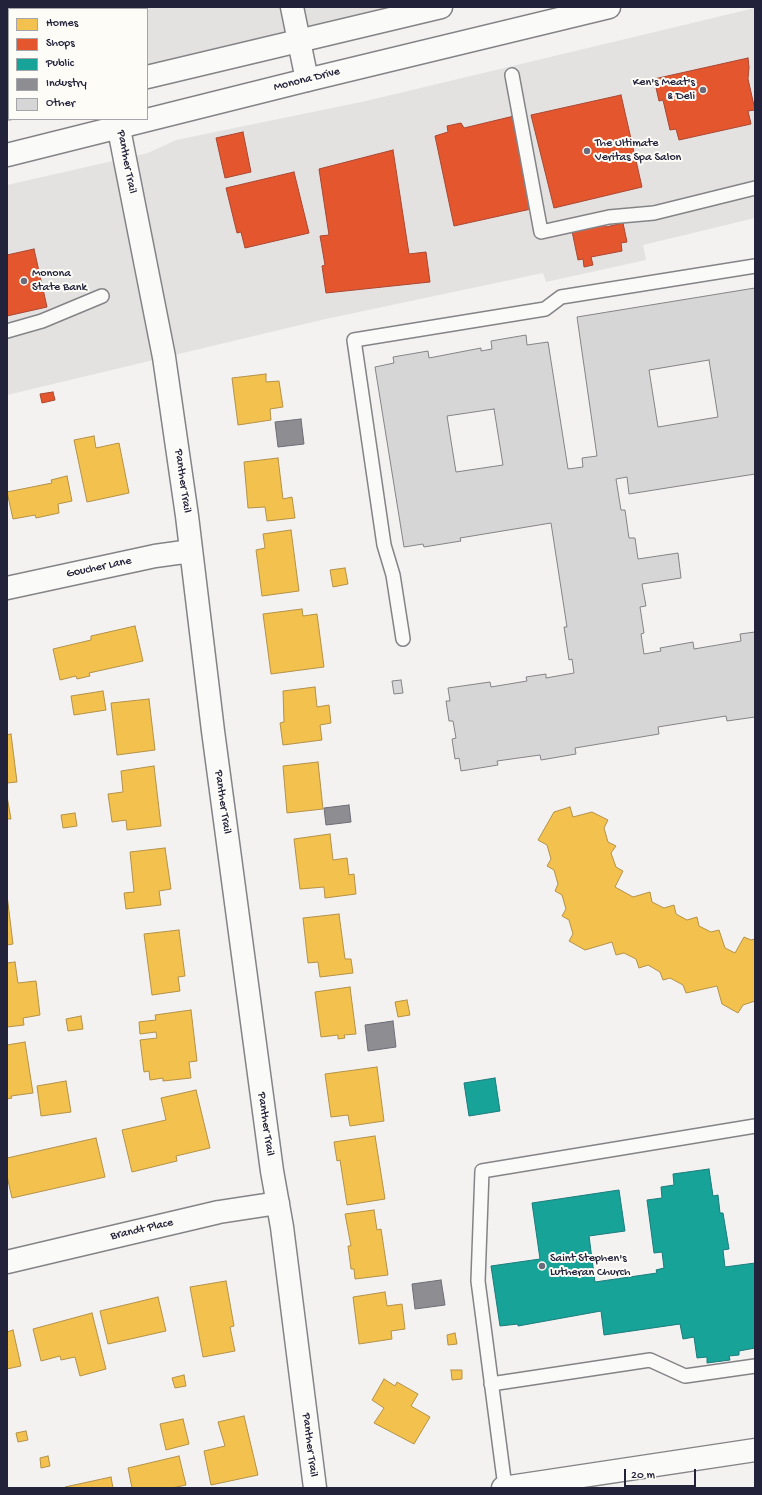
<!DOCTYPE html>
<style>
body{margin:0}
#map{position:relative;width:762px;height:1495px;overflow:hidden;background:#f3f2f0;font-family:"Gochi Hand",sans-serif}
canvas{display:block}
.frame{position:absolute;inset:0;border:8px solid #22223b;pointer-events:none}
.legend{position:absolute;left:8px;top:8px;width:140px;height:112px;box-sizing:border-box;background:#fdfcf7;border:1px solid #a5a5ac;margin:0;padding:5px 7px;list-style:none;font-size:12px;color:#22223b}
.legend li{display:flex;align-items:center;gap:8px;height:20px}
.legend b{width:20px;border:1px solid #a5a5ac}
.scale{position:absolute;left:624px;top:1469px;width:72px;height:18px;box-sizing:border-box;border:2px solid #22223b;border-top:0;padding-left:5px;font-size:12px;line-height:14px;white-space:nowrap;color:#22223b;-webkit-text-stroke:3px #fdfcf7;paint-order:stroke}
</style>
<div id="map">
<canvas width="762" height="1495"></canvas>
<div class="frame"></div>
<ul class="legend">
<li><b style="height:11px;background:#f2c14e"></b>Homes</li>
<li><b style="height:11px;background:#e4572e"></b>Shops</li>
<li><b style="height:11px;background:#17a398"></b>Public</li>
<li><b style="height:11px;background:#8d8d92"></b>Industry</li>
<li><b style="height:11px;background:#d7d6d6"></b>Other</li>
</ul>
<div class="scale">20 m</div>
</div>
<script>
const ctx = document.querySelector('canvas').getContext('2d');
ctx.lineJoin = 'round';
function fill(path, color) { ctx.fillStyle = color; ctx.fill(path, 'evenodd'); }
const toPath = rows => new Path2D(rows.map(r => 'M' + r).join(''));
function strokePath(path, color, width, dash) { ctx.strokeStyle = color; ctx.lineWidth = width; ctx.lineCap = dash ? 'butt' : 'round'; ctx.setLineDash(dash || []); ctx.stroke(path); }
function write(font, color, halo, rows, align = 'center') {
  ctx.font = font + ' "Gochi Hand",sans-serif'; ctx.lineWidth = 4; ctx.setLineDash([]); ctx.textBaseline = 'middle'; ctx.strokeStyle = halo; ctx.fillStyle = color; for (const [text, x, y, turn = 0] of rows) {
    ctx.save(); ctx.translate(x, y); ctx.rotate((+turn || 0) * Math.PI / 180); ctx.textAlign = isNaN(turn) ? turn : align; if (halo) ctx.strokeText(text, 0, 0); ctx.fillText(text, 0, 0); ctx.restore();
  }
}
fill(toPath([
 [23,7,441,7,147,77,147,9,13,9],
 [755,8,755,218,643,245,646,260,546,282,543,273,321,320,7,395,7,185,148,153,176,140,366,101],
 [7,10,9,10,9,108,7,108]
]), '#e3e2e1');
const homes = toPath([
 [266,374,266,382,279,381,283,407,270,409,271,420,238,425,232,378,266,374],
 [94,436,96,448,119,443,129,493,87,502,74,440,94,436],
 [278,458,283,499,292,497,295,518,267,521,265,507,248,508,244,462,278,458],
 [67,476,72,501,58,504,59,513,36,518,35,515,13,519,7,492,52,483,51,480,67,476],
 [291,530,299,591,262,596,256,550,265,548,263,534,291,530],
 [345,568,348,584,333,587,330,570,345,568],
 [302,609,303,616,317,614,324,667,271,674,263,614,302,609],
 [135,626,143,661,89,673,90,676,77,679,76,676,60,680,53,649,91,640,91,636,135,626],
 [315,687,317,707,329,705,331,723,320,725,322,740,283,745,280,723,284,722,283,691,315,687],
 [103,691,106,710,74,715,71,696,103,691],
 [149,699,155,750,117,755,111,703,149,699],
 [11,734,17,782,7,783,7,735,11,734],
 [318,762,323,809,287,813,283,766,318,762],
 [154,766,161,826,127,830,126,820,112,822,108,794,123,792,121,771,154,766],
 [7,796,11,819,7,819,7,796],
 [570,807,573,817,592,812,608,820,604,828,608,842,616,846,611,853,616,867,623,871,615,887,633,897,650,892,652,902,664,908,674,905,676,914,687,920,697,917,699,926,711,932,719,930,725,948,735,953,744,937,751,940,755,939,755,1001,743,1005,738,1013,722,1004,717,986,686,993,683,985,670,978,663,980,660,972,648,965,639,968,636,959,624,953,616,955,612,942,585,950,569,941,573,934,569,920,562,916,566,909,562,895,555,891,558,884,554,870,547,866,551,859,547,845,538,840,554,812,570,807],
 [75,813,77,826,63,828,61,815,75,813],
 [330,834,333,860,347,858,349,875,354,874,356,894,325,898,324,887,300,889,294,839,330,834],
 [165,848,171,889,159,891,161,905,126,909,124,893,134,892,130,852,165,848],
 [7,895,13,944,7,945,7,895],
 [339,914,345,959,351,959,353,973,320,977,318,962,308,963,303,918,339,914],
 [179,930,185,976,178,977,180,991,152,995,144,934,179,930],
 [15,962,18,983,36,981,40,1015,23,1018,24,1025,7,1027,7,963,15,962],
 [350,987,356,1034,344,1035,345,1038,338,1039,338,1035,321,1037,315,992,350,987],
 [407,1000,410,1015,398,1017,395,1002,407,1000],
 [191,1010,197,1061,189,1062,191,1078,163,1081,163,1078,150,1080,149,1071,144,1072,140,1040,157,1038,156,1032,140,1034,139,1022,156,1020,155,1015,191,1010],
 [81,1016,83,1029,68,1031,66,1019,81,1016],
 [25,1042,33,1093,11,1096,12,1098,7,1099,7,1045,25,1042],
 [377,1067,384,1121,350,1126,348,1115,331,1117,325,1074,377,1067],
 [66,1081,71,1112,41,1116,37,1086,66,1081],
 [196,1090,210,1148,176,1156,177,1161,132,1172,122,1130,166,1120,161,1098,196,1090],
 [375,1136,385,1199,347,1205,340,1160,337,1161,334,1142,375,1136],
 [96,1138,105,1177,12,1198,7,1176,7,1158,96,1138],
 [374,1210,377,1230,381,1229,388,1275,355,1279,354,1269,351,1269,348,1246,351,1246,345,1214,374,1210],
 [226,1281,234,1326,230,1327,235,1351,203,1357,190,1287,226,1281],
 [385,1292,387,1306,402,1304,405,1329,391,1331,392,1339,359,1344,353,1297,385,1292],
 [158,1297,166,1331,108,1344,100,1311,158,1297],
 [92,1313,106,1369,80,1376,75,1357,61,1360,60,1356,41,1361,33,1329,92,1313],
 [13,1330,21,1366,7,1369,7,1332,13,1330],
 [455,1333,457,1344,448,1345,447,1335,455,1333],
 [451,1370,462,1370,462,1379,452,1380,451,1370],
 [184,1375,186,1386,175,1388,172,1378,184,1375],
 [384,1379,395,1386,397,1382,418,1394,411,1406,430,1417,414,1444,374,1423,384,1408,372,1400,384,1379],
 [244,1416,258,1475,211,1485,204,1451,225,1446,218,1422,244,1416],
 [183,1419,189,1444,166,1450,160,1424,183,1419],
 [26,1431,28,1440,18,1442,16,1433,26,1431],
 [48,1456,50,1466,41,1468,40,1458,48,1456],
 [179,1456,186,1485,172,1488,132,1488,128,1468,179,1456],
 [111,1477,113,1488,65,1488,65,1487,111,1477]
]);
fill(homes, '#f2c14e');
strokePath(homes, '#b49148', 1);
const shops = toPath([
 [7,17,9,17,9,51,7,52,7,17],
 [748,58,749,67,748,79,755,110,748,111,751,124,679,140,676,129,670,130,663,100,659,101,654,79,748,58],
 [621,95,642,187,554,208,531,115,621,95],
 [514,116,531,209,454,226,435,136,448,132,447,126,461,123,464,128,514,116],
 [243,132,251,172,225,178,216,138,243,132],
 [393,150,409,254,426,252,430,282,326,293,322,266,325,265,320,236,329,235,319,169,393,150],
 [294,172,309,233,245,248,241,232,237,233,226,188,294,172],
 [623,223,627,242,621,243,622,251,591,257,593,265,584,267,583,259,578,260,572,231,605,224,606,227,623,223],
 [34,249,47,307,7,316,7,255,34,249],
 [53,392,55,400,42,403,40,394,53,392]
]);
fill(shops, '#e4572e');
strokePath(shops, '#aa4732', 1);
const public = toPath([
 [495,1078,500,1111,469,1116,464,1083,495,1078],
 [709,1169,713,1196,718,1195,720,1213,723,1213,729,1249,723,1250,725,1267,755,1263,755,1348,739,1351,739,1355,729,1356,730,1360,707,1363,707,1357,697,1358,694,1337,683,1339,680,1324,604,1335,601,1311,518,1326,518,1324,500,1326,491,1266,540,1259,532,1203,619,1190,625,1231,589,1236,595,1282,657,1273,656,1270,664,1268,662,1252,654,1253,647,1200,662,1198,661,1187,674,1185,673,1174,709,1169]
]);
fill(public, '#17a398');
strokePath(public, '#1a7c7c', 1);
const industry = toPath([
 [301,419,304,444,278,447,275,422,301,419],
 [349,805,351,822,326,825,324,808,349,805],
 [393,1021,396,1047,368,1051,365,1025,393,1021],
 [441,1280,445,1305,415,1309,412,1284,441,1280]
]);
fill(industry, '#8d8d92');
strokePath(industry, '#6d6d78', 1);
const building = toPath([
 [755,288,755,474,629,494,627,477,616,479,621,510,625,510,629,538,635,538,638,559,678,553,681,578,642,584,646,606,640,607,644,633,641,634,644,654,661,651,660,648,693,642,694,649,741,641,740,634,755,632,755,717,727,721,726,716,658,727,659,734,575,748,576,754,541,760,540,755,497,761,498,765,461,771,459,758,455,759,452,739,456,738,453,721,449,721,446,701,450,701,448,688,490,682,491,687,527,681,526,677,546,674,546,678,574,673,572,659,569,660,564,627,567,627,551,523,460,538,461,541,424,547,423,544,404,547,375,367,394,363,393,357,428,351,429,358,481,348,481,351,492,349,491,341,526,335,527,345,548,342,568,469,583,467,582,458,597,456,577,317,755,288],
 [709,360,718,417,658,427,649,370,709,360],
 [494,409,503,465,456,472,447,416,494,409],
 [401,680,403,693,394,694,392,681,401,680]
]);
fill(building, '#d7d6d6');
strokePath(building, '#848488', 1);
const service = toPath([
 [512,75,541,232,609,217,654,213,755,188],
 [7,331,42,321,102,296],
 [403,639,393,575,384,545,354,340,545,309,561,297,755,266],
 [491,1384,650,1360,685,1376,755,1366],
 [505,1487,478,1281,482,1171,755,1126]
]);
const minor = toPath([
 [292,7,307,80],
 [117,119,164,357,187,516,213,731,272,1171,282,1227,315,1488],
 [7,588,155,556,191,551],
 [7,1262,219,1212,278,1203],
 [503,1488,755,1450]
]);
const tertiary = toPath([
 [147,77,441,7],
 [7,108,9,108],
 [7,155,307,80,609,7]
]);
strokePath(service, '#848488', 16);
strokePath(minor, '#848488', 25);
strokePath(tertiary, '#848488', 25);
strokePath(service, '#fafaf8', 13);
strokePath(minor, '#fafaf8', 22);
strokePath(tertiary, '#fafaf8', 22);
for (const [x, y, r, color] of [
 [703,90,4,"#6b6b7a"],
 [587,151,4,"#6b6b7a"],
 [24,281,4,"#6b6b7a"],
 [542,1266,4,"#6b6b7a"]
]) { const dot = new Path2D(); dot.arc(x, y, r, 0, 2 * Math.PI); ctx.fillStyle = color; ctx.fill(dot); strokePath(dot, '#fdfcf7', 1.5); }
write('12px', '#22223b', '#fdfcf7', [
 ["Monona Drive",307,80,-14],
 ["Panther Trail",126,162,79],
 ["Panther Trail",182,481,82],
 ["Goucher Lane",99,568,-12],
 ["Panther Trail",222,802,82],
 ["Panther Trail",265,1124,82],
 ["Brandt Place",142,1230,-13],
 ["Panther Trail",309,1445,83]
]);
write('12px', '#22223b', '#fdfcf7', [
 ["Ken's Meat's",695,83,"right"],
 ["& Deli",695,97,"right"],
 ["The Ultimate",595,144],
 ["Veritas Spa Salon",595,158],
 ["Monona",32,274],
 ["State Bank",32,288],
 ["Saint Stephen's",550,1259],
 ["Lutheran Church",550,1273]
], 'left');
</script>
